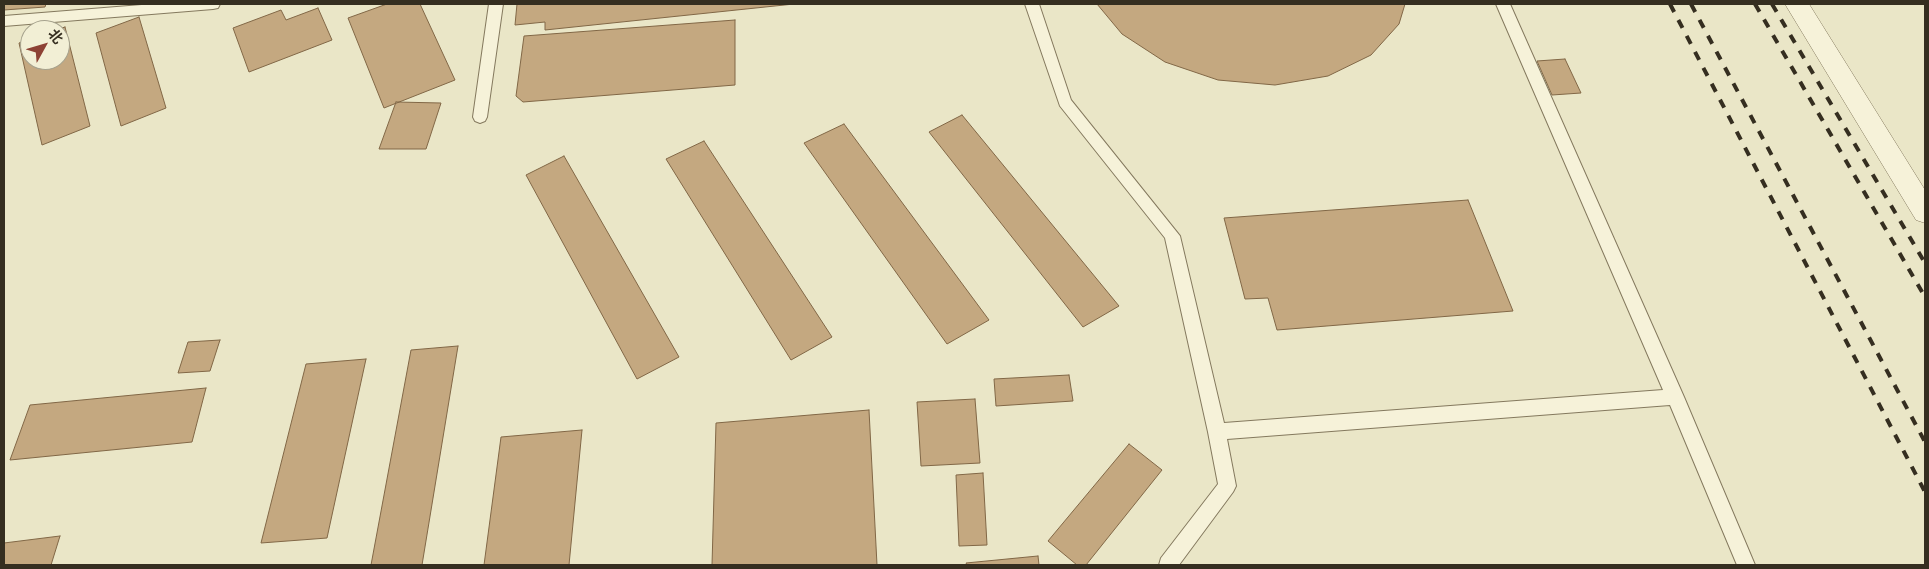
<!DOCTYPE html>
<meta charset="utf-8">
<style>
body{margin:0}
#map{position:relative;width:1929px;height:569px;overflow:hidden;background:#eae6c7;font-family:"Playfair Display","Noto Sans SC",serif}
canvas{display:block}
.frame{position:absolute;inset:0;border:5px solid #352e20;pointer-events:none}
.north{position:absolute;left:20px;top:20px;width:50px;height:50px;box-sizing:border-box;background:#f2efd5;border:1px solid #a6a28d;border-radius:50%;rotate:51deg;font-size:14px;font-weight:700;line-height:20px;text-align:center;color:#352e20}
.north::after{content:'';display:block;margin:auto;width:18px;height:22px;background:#8d4234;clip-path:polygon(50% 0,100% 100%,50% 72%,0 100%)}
</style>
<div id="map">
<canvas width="1929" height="569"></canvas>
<div class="frame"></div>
<div class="north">北</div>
</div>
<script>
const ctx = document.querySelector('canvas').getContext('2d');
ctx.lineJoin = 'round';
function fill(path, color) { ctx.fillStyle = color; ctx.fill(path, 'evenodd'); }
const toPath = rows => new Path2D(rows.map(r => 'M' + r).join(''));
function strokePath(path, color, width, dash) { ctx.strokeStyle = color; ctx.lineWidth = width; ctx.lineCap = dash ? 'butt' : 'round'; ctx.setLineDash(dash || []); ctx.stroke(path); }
const building = toPath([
 [4,4,46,4,45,7,4,10,4,4],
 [387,4,420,4,455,80,384,108,348,18,387,4],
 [517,4,794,4,545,30,545,22,515,25,517,4],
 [1097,4,1405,4,1399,24,1371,55,1328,76,1275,85,1218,80,1165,62,1122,34,1097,4],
 [318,8,332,40,249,72,233,28,281,10,286,20,318,8],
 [139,17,166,108,121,126,96,33,139,17],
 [735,20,735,85,523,102,516,96,524,36,735,20],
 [65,27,90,126,42,145,19,43,30,39,30,60,60,60,60,30,56,30,65,27],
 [1565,59,1581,93,1552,95,1537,61,1565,59],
 [396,102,441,103,426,149,379,149,396,102],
 [962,115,1119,306,1083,327,929,132,962,115],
 [844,124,989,320,947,344,804,143,844,124],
 [704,141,832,337,791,360,666,159,704,141],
 [564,156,679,357,637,379,526,175,564,156],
 [1468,200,1513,311,1277,330,1268,298,1245,299,1224,218,1468,200],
 [220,340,210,371,178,373,188,342,220,340],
 [458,346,422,565,371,565,411,350,458,346],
 [366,359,327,538,261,543,306,364,366,359],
 [1069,375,1073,401,996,406,994,379,1069,375],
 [206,388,192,442,10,460,30,405,206,388],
 [975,399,980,463,921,466,917,402,975,399],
 [869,410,877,565,712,565,716,423,869,410],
 [582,430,569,565,484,565,501,437,582,430],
 [1129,444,1162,470,1086,565,1077,565,1048,541,1129,444],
 [983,473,987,545,959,546,956,475,983,473],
 [60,536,51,565,4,565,4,543,60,536],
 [1038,556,1039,565,967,565,966,563,1038,556]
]);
fill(building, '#c4a880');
strokePath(building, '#816746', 1);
const service = toPath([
 [154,4,220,4,218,8,213,9,4,26,4,16,154,4],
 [489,4,503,4,487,117,485,121,480,123,475,121,473,117,489,4],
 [1025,4,1039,4,1071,100,1180,236,1224,423,1663,390,1496,4,1510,4,1684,397,1755,565,1737,565,1670,405,1227,439,1236,486,1233,492,1179,565,1159,565,1161,558,1218,484,1208,432,1165,238,1060,106,1025,4]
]);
const minor = toPath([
 [1785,4,1809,4,1925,190,1925,223,1916,220,1785,4]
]);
strokePath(service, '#84795e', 2);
strokePath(minor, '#84795e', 1);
fill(service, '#f6f2d9');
fill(minor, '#f6f2d9');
strokePath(toPath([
 [1670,4,1925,492],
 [1691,4,1925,442],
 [1755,4,1925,297],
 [1772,4,1925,263]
]), '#352e20', 4, [9, 9]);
</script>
